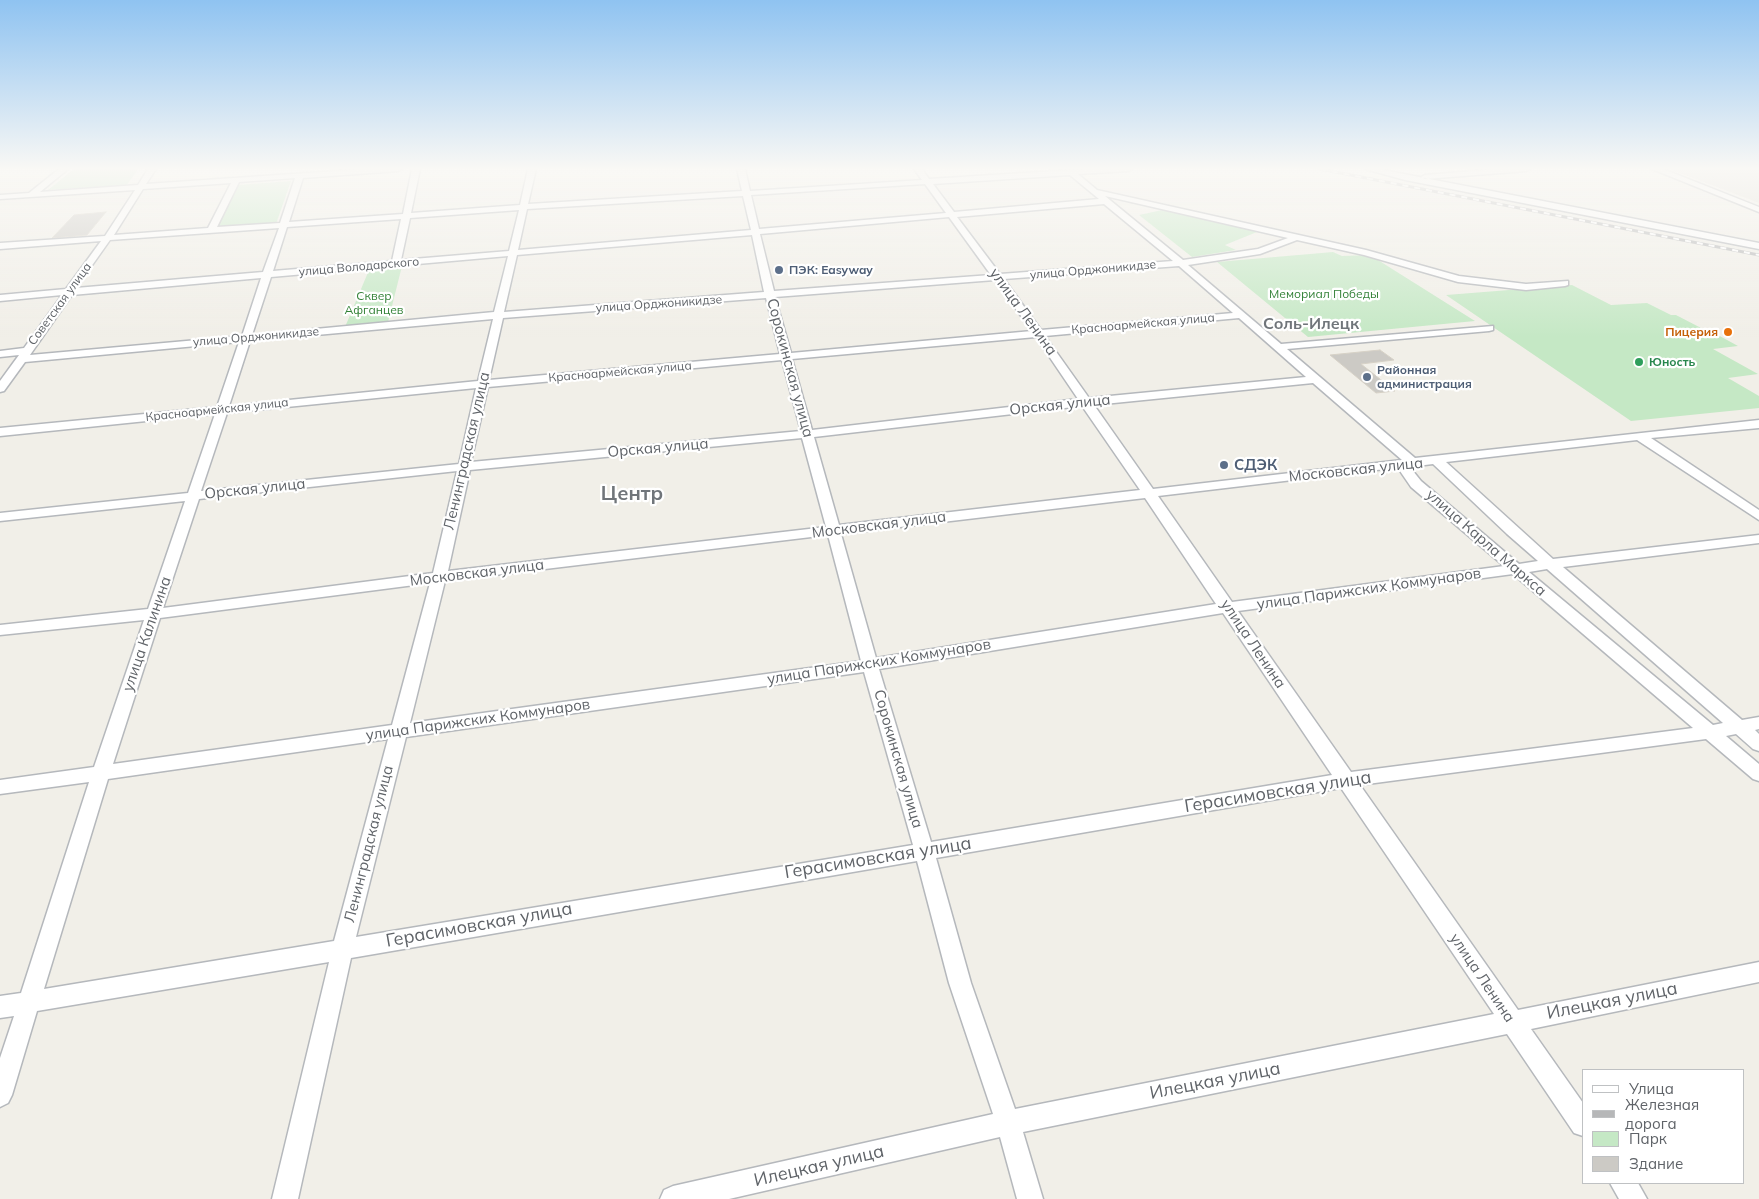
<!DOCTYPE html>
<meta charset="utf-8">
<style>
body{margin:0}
#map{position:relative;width:1759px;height:1199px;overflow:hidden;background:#f1efe8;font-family:Mulish,sans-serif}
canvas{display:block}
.legend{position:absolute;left:1582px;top:1069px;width:162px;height:115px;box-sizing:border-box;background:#fff;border:1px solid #bfc1c3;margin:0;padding:6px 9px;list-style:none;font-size:15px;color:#5f6368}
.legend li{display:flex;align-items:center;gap:10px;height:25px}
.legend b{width:25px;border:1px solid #bfc1c3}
</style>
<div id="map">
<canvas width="1759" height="1199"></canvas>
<ul class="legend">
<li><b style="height:6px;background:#fff"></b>Улица</li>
<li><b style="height:6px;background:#b6b7b8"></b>Железная дорога</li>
<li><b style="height:14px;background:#c5e8c5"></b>Парк</li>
<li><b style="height:14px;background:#cccac5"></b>Здание</li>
</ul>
</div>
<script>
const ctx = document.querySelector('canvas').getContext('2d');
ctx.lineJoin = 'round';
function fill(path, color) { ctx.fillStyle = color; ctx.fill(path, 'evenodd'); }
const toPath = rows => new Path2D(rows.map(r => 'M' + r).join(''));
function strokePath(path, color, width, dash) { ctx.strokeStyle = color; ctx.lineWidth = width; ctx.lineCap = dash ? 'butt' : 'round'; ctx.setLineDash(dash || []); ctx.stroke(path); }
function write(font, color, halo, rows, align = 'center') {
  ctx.font = font + ' Mulish,sans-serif'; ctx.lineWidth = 4.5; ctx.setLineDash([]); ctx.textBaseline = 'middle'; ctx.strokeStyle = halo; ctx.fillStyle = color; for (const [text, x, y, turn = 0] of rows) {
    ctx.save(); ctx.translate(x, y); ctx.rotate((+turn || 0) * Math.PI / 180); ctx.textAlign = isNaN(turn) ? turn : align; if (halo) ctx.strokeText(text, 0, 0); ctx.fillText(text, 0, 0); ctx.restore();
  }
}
fill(toPath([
 [1669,169,1759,169,1759,203]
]), '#e1ded6');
fill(toPath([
 [74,169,138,169,127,185,48,190],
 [291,181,276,224,217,229,237,185],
 [1167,209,1257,232,1225,245,1236,250,1192,257,1139,215],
 [1333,252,1342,256,1370,255,1475,321,1308,337,1217,262],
 [402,266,388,322,345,327,369,270],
 [1572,285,1611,305,1647,303,1671,315,1676,315,1703,329,1707,329,1738,346,1713,349,1758,374,1728,378,1759,396,1759,408,1631,421,1446,295]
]), '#c5e8c5');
const building = toPath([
 [106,212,87,235,52,238,74,215,106,212],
 [1380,350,1394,360,1361,364,1395,391,1376,393,1330,355,1380,350]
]);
fill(building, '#cccac5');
strokePath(building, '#d6d1c6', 1);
const minor = toPath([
 [59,169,68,169,40,192,138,185,148,169,156,169,146,184,366,169,402,169,398,171,303,178,289,222,403,214,412,169,420,169,411,213,520,205,528,169,536,169,528,204,742,191,737,169,745,169,750,191,922,180,914,169,922,169,929,179,1071,170,1132,169,1128,171,1078,174,1097,190,1366,250,1459,276,1526,284,1568,281,1568,285,1565,286,1526,290,1458,282,1364,255,1297,240,1260,254,1188,265,1281,344,1493,326,1493,330,1489,331,1287,349,1415,458,1759,420,1759,428,1651,438,1759,510,1759,520,1637,440,1446,462,1553,559,1759,535,1759,543,1563,567,1742,720,1759,717,1759,729,1755,730,1759,734,1759,751,1753,749,1736,734,1726,736,1759,764,1759,781,1753,779,1706,739,1360,785,1518,1010,1759,962,1759,982,1531,1029,1583,1103,1583,1136,1574,1133,1507,1034,1023,1132,1043,1199,1017,1199,1000,1137,729,1199,660,1199,664,1190,673,1186,993,1114,949,983,917,861,351,958,298,1199,272,1199,329,962,37,1011,12,1095,8,1103,0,1107,0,1058,14,1016,0,1018,0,996,21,993,89,782,0,794,0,780,94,767,144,620,0,635,0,625,148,609,185,501,0,521,0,513,188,493,215,414,0,436,0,428,217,407,239,342,25,362,4,391,0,392,0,381,19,355,0,357,0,351,24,348,62,295,0,301,0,295,66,289,101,241,0,249,0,243,105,236,135,190,0,199,0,195,29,193,59,169],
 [1070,175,1099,199,954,212,933,184,1070,175],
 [295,178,280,223,217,227,239,182,295,178],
 [231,183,208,228,114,235,143,189,231,183],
 [925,184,946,213,759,229,751,195,925,184],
 [743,196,751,230,518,250,527,209,743,196],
 [1105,196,1288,238,1258,249,1183,260,1105,196],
 [1104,204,1173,261,1000,274,957,217,1104,204],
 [519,210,509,251,401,260,410,218,519,210],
 [949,217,991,275,774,291,760,234,949,217],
 [401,219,392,261,273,271,287,227,401,219],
 [279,228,263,272,76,288,110,240,279,228],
 [752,235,764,292,504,312,517,255,752,235],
 [508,256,494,312,252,335,271,277,508,256],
 [1179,266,1233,313,1041,330,1004,279,1179,266],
 [261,278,242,336,30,355,72,295,261,278],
 [995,280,1032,331,791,353,775,297,995,280],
 [766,298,780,354,489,380,503,318,766,298],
 [1239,318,1306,377,1089,398,1045,336,1239,318],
 [493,319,478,381,229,406,250,341,493,319],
 [1036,337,1078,399,812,430,792,359,1036,337],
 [782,360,801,431,471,462,488,387,782,360],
 [1313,383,1402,460,1153,489,1094,405,1313,383],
 [476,388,459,464,201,491,227,413,476,388],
 [1082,406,1140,490,839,525,814,437,1082,406],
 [802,438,826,527,448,571,470,470,802,438],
 [1433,464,1507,534,1538,561,1519,564,1421,481,1413,471,1417,466,1433,464],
 [1402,467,1400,471,1411,487,1504,566,1232,602,1158,496,1402,467],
 [457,471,433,573,163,608,199,499,457,471],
 [1145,498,1216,604,876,658,841,534,1145,498],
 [828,535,861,661,410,723,445,581,828,535],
 [1547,569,1723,723,1713,725,1529,572,1547,569],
 [1513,574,1693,728,1351,772,1238,611,1513,574],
 [430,583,392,725,113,764,160,618,430,583],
 [1223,613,1332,775,931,842,879,669,1223,613],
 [864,672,913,845,356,937,406,737,864,672],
 [388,739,334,941,44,989,108,779,388,739],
 [1341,788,1494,1014,1015,1109,971,983,936,858,1341,788],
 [1365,169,1378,169,1759,243,1759,249,1405,180,1365,169],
 [1497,169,1530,169,1526,171,1425,179,1421,177,1425,175,1497,169],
 [1652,169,1663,169,1759,207,1759,212,1652,169],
 [1610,1183,1638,1183,1647,1199,1619,1199,1610,1183]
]);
strokePath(minor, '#b5b8bc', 3);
fill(minor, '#fff');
const rail = toPath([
 [1320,169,1759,255]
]);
strokePath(rail, '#b6b7b8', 3);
strokePath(rail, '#fff', 2, [6]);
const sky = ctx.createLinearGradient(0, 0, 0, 337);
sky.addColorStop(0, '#8fc3f1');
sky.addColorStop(0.5, '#f9f8f5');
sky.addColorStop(1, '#f9f8f500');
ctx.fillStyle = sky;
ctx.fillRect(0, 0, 1759, 337);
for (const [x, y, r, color] of [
 [779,270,5,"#5c6f8a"],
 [1728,332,5,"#e8710a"],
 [1639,362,5,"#2e9e5b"],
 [1367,377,5,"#5c6f8a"],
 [1224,465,5,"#5c6f8a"]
]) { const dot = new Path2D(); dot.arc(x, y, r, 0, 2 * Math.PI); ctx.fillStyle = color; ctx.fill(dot); strokePath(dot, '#fff', 2); }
write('12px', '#5f6368', '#fff', [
 ["улица Володарского",359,267,-5],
 ["улица Орджоникидзе",1093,270,-5],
 ["Советская улица",60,304,-54],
 ["улица Орджоникидзе",659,304,-4],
 ["Красноармейская улица",1143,324,-5],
 ["улица Орджоникидзе",256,337,-5],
 ["Красноармейская улица",620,372,-5],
 ["Красноармейская улица",217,410,-6]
]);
write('bold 12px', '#4e5e75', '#fff', [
 ["ПЭК: Easyway",789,270],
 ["Районная",1377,370],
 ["администрация",1377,384]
], 'left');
write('12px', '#348238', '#fff', [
 ["Мемориал Победы",1324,294],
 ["Сквер",374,296],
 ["Афганцев",374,310]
]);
write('bold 12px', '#c56008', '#fff', [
 ["Пицерия",1718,332]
], 'right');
write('bold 12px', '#27864d', '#fff', [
 ["Юность",1649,362]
], 'left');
write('15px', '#5f6368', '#fff', [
 ["улица Ленина",1023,312,54],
 ["Сорокинская улица",790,368,75],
 ["Орская улица",1060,405,-6],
 ["Орская улица",658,448,-5],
 ["Ленинградская улица",467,451,-77],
 ["Московская улица",1356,470,-6],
 ["Орская улица",255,489,-6],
 ["Московская улица",879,525,-7],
 ["улица Карла Маркса",1486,543,41],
 ["Московская улица",477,573,-7],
 ["улица Парижских Коммунаров",1369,589,-8],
 ["улица Калинина",147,634,-71],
 ["улица Ленина",1253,644,56],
 ["улица Парижских Коммунаров",879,662,-9],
 ["улица Парижских Коммунаров",478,720,-8],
 ["Сорокинская улица",898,759,74],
 ["Ленинградская улица",369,844,-76],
 ["улица Ленина",1482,978,56]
]);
write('bold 15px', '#4e5e75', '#fff', [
 ["СДЭК",1234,465]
], 'left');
write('bold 16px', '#70757a', '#fff', [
 ["Соль-Илецк",1311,324]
]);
write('18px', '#5f6368', '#fff', [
 ["Герасимовская улица",1278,792,-9],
 ["Герасимовская улица",878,858,-9],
 ["Герасимовская улица",479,925,-10],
 ["Илецкая улица",1612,1001,-11],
 ["Илецкая улица",1215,1081,-11],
 ["Илецкая улица",819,1166,-13]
]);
write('bold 20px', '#70757a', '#fff', [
 ["Центр",632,494]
]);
</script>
